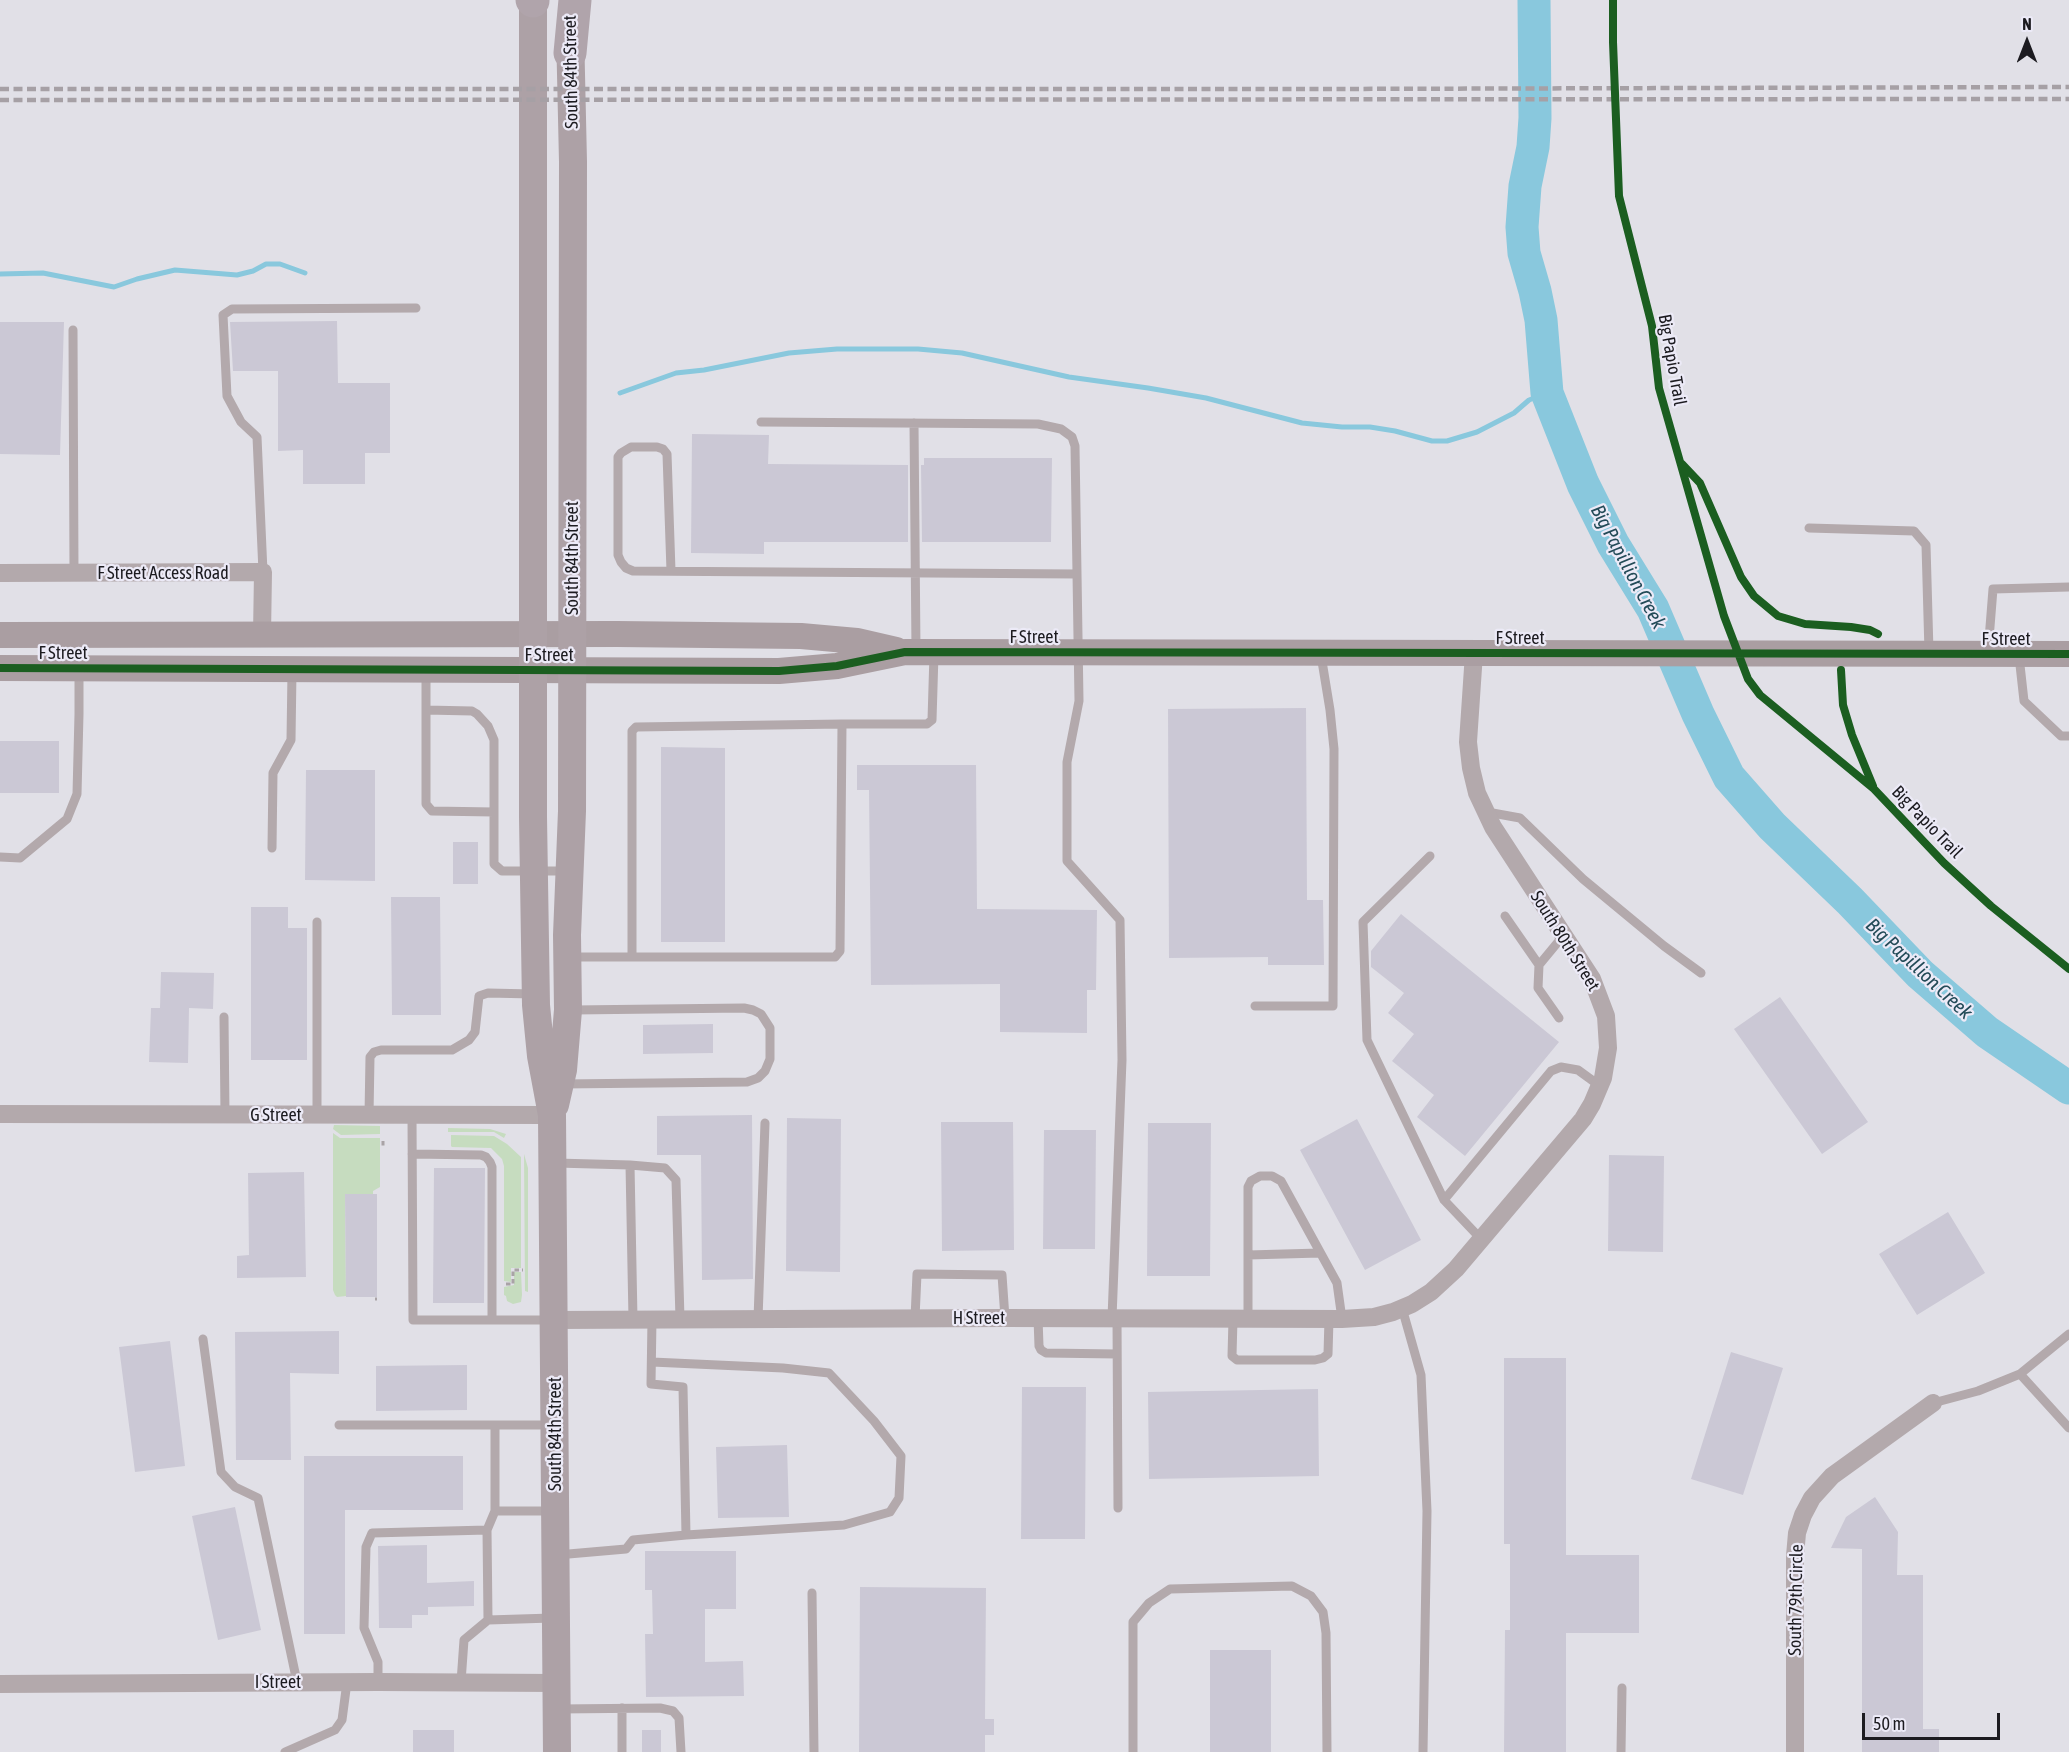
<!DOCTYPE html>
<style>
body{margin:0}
#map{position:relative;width:2069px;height:1752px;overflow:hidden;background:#e1e0e7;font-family:"Asap Condensed",sans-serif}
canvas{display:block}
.north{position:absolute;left:1997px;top:12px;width:60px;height:60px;-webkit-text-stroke:4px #eceaf7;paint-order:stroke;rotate:0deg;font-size:16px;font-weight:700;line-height:24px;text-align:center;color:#1c1b20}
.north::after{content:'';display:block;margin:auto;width:21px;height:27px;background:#1c1b20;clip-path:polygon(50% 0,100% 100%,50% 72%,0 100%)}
.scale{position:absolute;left:1862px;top:1713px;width:138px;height:27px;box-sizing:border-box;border:3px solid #1c1b20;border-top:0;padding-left:8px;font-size:18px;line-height:21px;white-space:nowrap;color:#1c1b20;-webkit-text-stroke:4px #eceaf7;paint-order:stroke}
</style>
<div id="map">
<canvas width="2069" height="1752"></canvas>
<div class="north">N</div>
<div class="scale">50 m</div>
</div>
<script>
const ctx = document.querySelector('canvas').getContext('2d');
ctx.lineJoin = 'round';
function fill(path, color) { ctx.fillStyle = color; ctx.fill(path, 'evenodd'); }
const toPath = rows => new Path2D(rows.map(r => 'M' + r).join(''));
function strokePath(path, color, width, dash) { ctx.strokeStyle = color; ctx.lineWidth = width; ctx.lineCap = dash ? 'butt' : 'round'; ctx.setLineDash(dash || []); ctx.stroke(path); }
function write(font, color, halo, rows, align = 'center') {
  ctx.font = font + ' "Asap Condensed",sans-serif'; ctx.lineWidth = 4.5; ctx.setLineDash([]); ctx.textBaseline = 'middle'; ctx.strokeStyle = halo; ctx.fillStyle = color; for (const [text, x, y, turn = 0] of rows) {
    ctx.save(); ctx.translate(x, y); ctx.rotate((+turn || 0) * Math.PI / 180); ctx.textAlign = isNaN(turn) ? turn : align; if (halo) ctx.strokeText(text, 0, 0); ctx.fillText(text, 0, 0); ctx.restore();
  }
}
fill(toPath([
 [334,1125,380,1126,380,1134,341,1135,333,1129],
 [448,1128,490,1129,506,1134,504,1138,494,1132,448,1132],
 [333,1133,340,1138,380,1138,380,1187,373,1191,373,1194,345,1194,346,1296,337,1297,335,1295,333,1290],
 [451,1135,494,1136,507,1144,521,1157,521,1268,511,1268,511,1282,504,1281,504,1166,502,1159,491,1148,452,1147,451,1146],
 [524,1154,528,1168,528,1292,525,1291],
 [514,1272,521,1272,522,1295,521,1302,513,1304,507,1301,506,1296,504,1295,504,1287,514,1285]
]), '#c6dcbf');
strokePath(toPath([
 [0,274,43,273,114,287,137,279,175,270,237,275,253,271,266,264,280,264,305,273],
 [620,393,676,373,704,370,789,353,837,349,918,349,962,353,1069,377,1148,388,1206,398,1302,423,1342,427,1370,427,1395,431,1432,441,1447,441,1477,432,1514,413,1529,400,1547,393]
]), '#89c8dd', 5);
strokePath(toPath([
 [1534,0,1535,118,1533,147,1525,186,1522,227,1524,253,1535,291,1541,320,1547,393,1583,484,1613,544,1653,609,1698,714,1729,777,1772,826,1850,901,1920,974,1987,1032,2069,1088]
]), '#89c8dd', 33);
fill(toPath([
 [337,321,338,383,390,383,390,453,365,453,365,484,303,484,303,450,278,451,278,371,233,371,230,322],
 [0,322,64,322,60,455,0,454],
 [692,434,769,435,768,464,908,465,908,542,764,542,764,554,691,553],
 [924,458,1052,458,1051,542,922,542,921,465,924,465],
 [1306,708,1307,900,1323,900,1324,965,1268,965,1268,957,1169,958,1168,709],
 [0,741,59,741,59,793,0,793],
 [661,747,725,748,725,942,661,942],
 [857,765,976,765,977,909,1097,910,1096,990,1087,990,1087,1033,1000,1032,1000,984,871,985,869,790,857,790],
 [306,770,375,770,375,881,305,880],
 [453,842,478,842,478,884,453,884],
 [391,897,440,897,441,1015,392,1015],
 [251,907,288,907,288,928,307,928,307,1060,251,1060],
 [1401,914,1559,1042,1465,1156,1417,1117,1434,1095,1392,1061,1414,1034,1388,1013,1404,993,1371,967,1371,951],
 [161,972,214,973,213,1009,189,1008,188,1063,149,1062,151,1008,160,1008],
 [1780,997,1868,1122,1822,1154,1734,1029],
 [713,1024,713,1053,643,1054,643,1025],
 [752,1115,753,1279,702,1280,701,1155,657,1155,657,1116],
 [787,1118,841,1119,840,1272,786,1271],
 [1357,1119,1421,1240,1365,1270,1300,1150],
 [941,1122,1013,1122,1014,1250,942,1251],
 [1148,1123,1211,1123,1210,1276,1147,1276],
 [1044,1130,1096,1130,1095,1249,1043,1249],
 [1609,1155,1664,1156,1663,1252,1608,1251],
 [434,1168,485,1168,484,1303,433,1303],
 [304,1172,306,1277,237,1278,237,1256,249,1255,248,1173],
 [345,1194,377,1194,377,1297,346,1297],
 [1948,1212,1985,1273,1917,1315,1879,1254],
 [339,1331,339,1374,290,1373,291,1460,236,1460,235,1332],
 [170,1341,185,1466,135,1472,119,1347],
 [1731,1352,1783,1368,1743,1495,1691,1479],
 [1504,1358,1566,1358,1566,1555,1639,1555,1639,1633,1566,1633,1566,1752,1504,1752,1505,1630,1510,1630,1510,1544,1504,1544],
 [467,1365,467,1410,376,1411,376,1366],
 [1022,1387,1086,1387,1085,1539,1021,1539],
 [1318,1389,1319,1476,1149,1479,1148,1392],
 [787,1445,789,1517,718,1518,716,1447],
 [304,1456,463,1456,463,1510,345,1510,345,1634,304,1634],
 [1875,1497,1898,1532,1897,1575,1923,1575,1923,1729,1939,1729,1939,1752,1862,1752,1862,1549,1831,1548,1846,1517],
 [235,1507,261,1630,218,1640,192,1516],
 [427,1545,427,1583,474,1581,474,1606,428,1607,428,1615,412,1615,412,1628,379,1628,378,1546],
 [645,1551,736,1551,736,1609,705,1609,705,1662,743,1661,744,1696,646,1697,645,1634,653,1634,652,1590,645,1590],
 [860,1587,986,1588,985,1719,994,1719,994,1735,985,1735,985,1752,859,1752],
 [1210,1650,1271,1650,1271,1752,1210,1752],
 [413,1730,454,1730,454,1752,413,1752],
 [642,1730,661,1730,661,1752,642,1752]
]), '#cbc8d5');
strokePath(toPath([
 [383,1141,383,1148],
 [506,1284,513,1284,513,1270,523,1270],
 [375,1299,377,1299]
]), '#a9a3a6', 3, [4.5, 3]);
strokePath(toPath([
 [73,330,74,573],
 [761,422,1038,424,1061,429,1072,437,1075,446,1079,701,1067,762,1067,861,1120,920,1122,1060,1112,1318],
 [914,423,916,651],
 [1809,528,1914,531,1926,545,1929,652],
 [671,571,667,454,663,449,657,447,631,447,621,453,618,457,618,555,621,562,626,568,633,571,1077,574],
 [263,572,257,437,241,422,227,396,223,315,232,309,416,308],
 [1988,652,1993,589,2069,587],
 [2019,656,2024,701,2061,736,2069,736],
 [426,670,426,710,472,711,477,714,488,726,494,740,494,864,502,871,567,871],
 [426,710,426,804,432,811,494,812],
 [1487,812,1520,818,1583,879,1664,946,1701,973],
 [272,848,273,773,291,740,292,671],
 [1430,856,1363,922,1367,1040,1444,1200,1481,1239],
 [0,857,20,858,67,819,77,794,79,714,79,670],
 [1505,916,1539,965,1563,936],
 [317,922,317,1115],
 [570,957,835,957,840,951,842,724,927,724,932,720,934,654],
 [632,957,632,731,636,727,842,724],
 [1539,965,1538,988,1559,1018],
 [1255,1006,1333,1006,1334,749,1330,710,1321,655],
 [224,1017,225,1115],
 [562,1084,747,1082,758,1078,765,1071,770,1059,770,1028,761,1014,753,1010,744,1008,573,1010],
 [369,1115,370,1057,374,1052,381,1050,452,1050,469,1040,475,1032,479,996,488,993,533,994],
 [412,1115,413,1320,551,1320],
 [412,1154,481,1155,486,1157,490,1162,492,1167,492,1320],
 [556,1163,630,1165,665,1168,676,1180,680,1319],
 [630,1165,633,1319],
 [1444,1200,1551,1071,1561,1067,1578,1070,1600,1086],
 [1248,1255,1320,1253],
 [1402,1308,1421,1375,1427,1511,1423,1752],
 [915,1318,917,1274,1002,1275,1005,1318],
 [1038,1318,1039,1346,1041,1350,1046,1353,1117,1354],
 [1117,1318,1118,1508],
 [758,1319,765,1123],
 [1233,1319,1232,1356,1237,1360,1315,1360,1323,1358,1328,1354,1329,1319],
 [1248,1319,1248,1187,1251,1181,1260,1176,1272,1176,1281,1181,1337,1283,1342,1319],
 [203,1339,221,1472,235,1487,258,1498,297,1682],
 [652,1362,783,1368,829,1373,874,1421,901,1456,899,1498,890,1512,844,1525,686,1535],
 [2020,1374,2069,1428],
 [1933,1403,1978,1391,2020,1374,2069,1334],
 [339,1425,552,1425],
 [495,1425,495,1511,553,1511],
 [495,1511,487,1530,488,1620,552,1618],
 [557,1555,626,1549,633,1540,686,1535,683,1387,651,1384,652,1319],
 [812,1593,814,1752],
 [378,1682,378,1662,364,1628,366,1547,372,1533,487,1530],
 [461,1682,464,1640,488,1620],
 [622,1708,622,1752],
 [559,1709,660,1708,673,1711,679,1718,681,1752],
 [285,1752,335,1730,342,1720,347,1682],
 [1133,1752,1133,1622,1149,1603,1170,1589,1292,1586,1311,1596,1323,1612,1326,1633,1327,1752],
 [1621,1752,1622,1688]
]), '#b3a9ac', 9);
strokePath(toPath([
 [0,573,263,572,262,635],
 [0,1114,552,1115],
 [555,1320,1005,1318,1342,1319,1374,1317,1393,1312,1412,1304,1431,1292,1456,1269,1583,1119,1592,1104,1603,1078,1608,1048,1606,1016,1592,979,1493,827,1477,793,1471,768,1468,742,1474,653],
 [0,1684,378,1682,556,1683],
 [1795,1752,1795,1556,1797,1533,1803,1515,1812,1498,1832,1476,1933,1403]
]), '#b3a9ac', 18);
strokePath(toPath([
 [0,635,617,634,801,636,857,641,896,650],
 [0,668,779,671,837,666,905,652,2069,654]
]), '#aa9ea2', 26);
strokePath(toPath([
 [533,0,533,817,536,1005,541,1056,552,1115,557,1752],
 [555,1105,563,1070,568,1010,567,935,572,811,573,162,570,30]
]), '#ada1a6', 28);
strokePath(toPath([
 [532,0,533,1],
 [570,53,575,0]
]), '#b0a4ab', 33);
strokePath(toPath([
 [0,89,1324,89,2069,87],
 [0,100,2069,99]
]), '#a6a0a5', 4.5, [9, 4.5]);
strokePath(toPath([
 [1613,0,1613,42,1619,196,1652,326,1659,388,1724,616,1748,679,1760,695,1874,789,1944,863,1991,906,2069,969],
 [1682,464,1700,483,1741,577,1754,596,1778,616,1805,624,1851,627,1870,630,1878,634],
 [0,668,779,671,837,666,905,652,2069,654],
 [1841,670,1843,705,1852,735,1873,786]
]), '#1b5e20', 8);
write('18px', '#1c1b20', '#eceaf7', [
 ["South 84th Street",571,72,-91],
 ["Big Papio Trail",1672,360,80],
 ["South 84th Street",572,558,-90],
 ["F Street Access Road",163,573],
 ["F Street",1034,637],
 ["F Street",1520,638],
 ["F Street",2006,639],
 ["F Street",63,653],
 ["F Street",549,655],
 ["Big Papio Trail",1927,822,46],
 ["South 80th Street",1565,941,58],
 ["G Street",276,1115],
 ["H Street",979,1318],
 ["South 84th Street",555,1434,-90],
 ["South 79th Circle",1796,1600,-89],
 ["I Street",278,1682]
]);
write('italic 20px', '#234b58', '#eceaf7', [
 ["Big Papillion Creek",1628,567,62],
 ["Big Papillion Creek",1919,969,43]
]);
</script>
